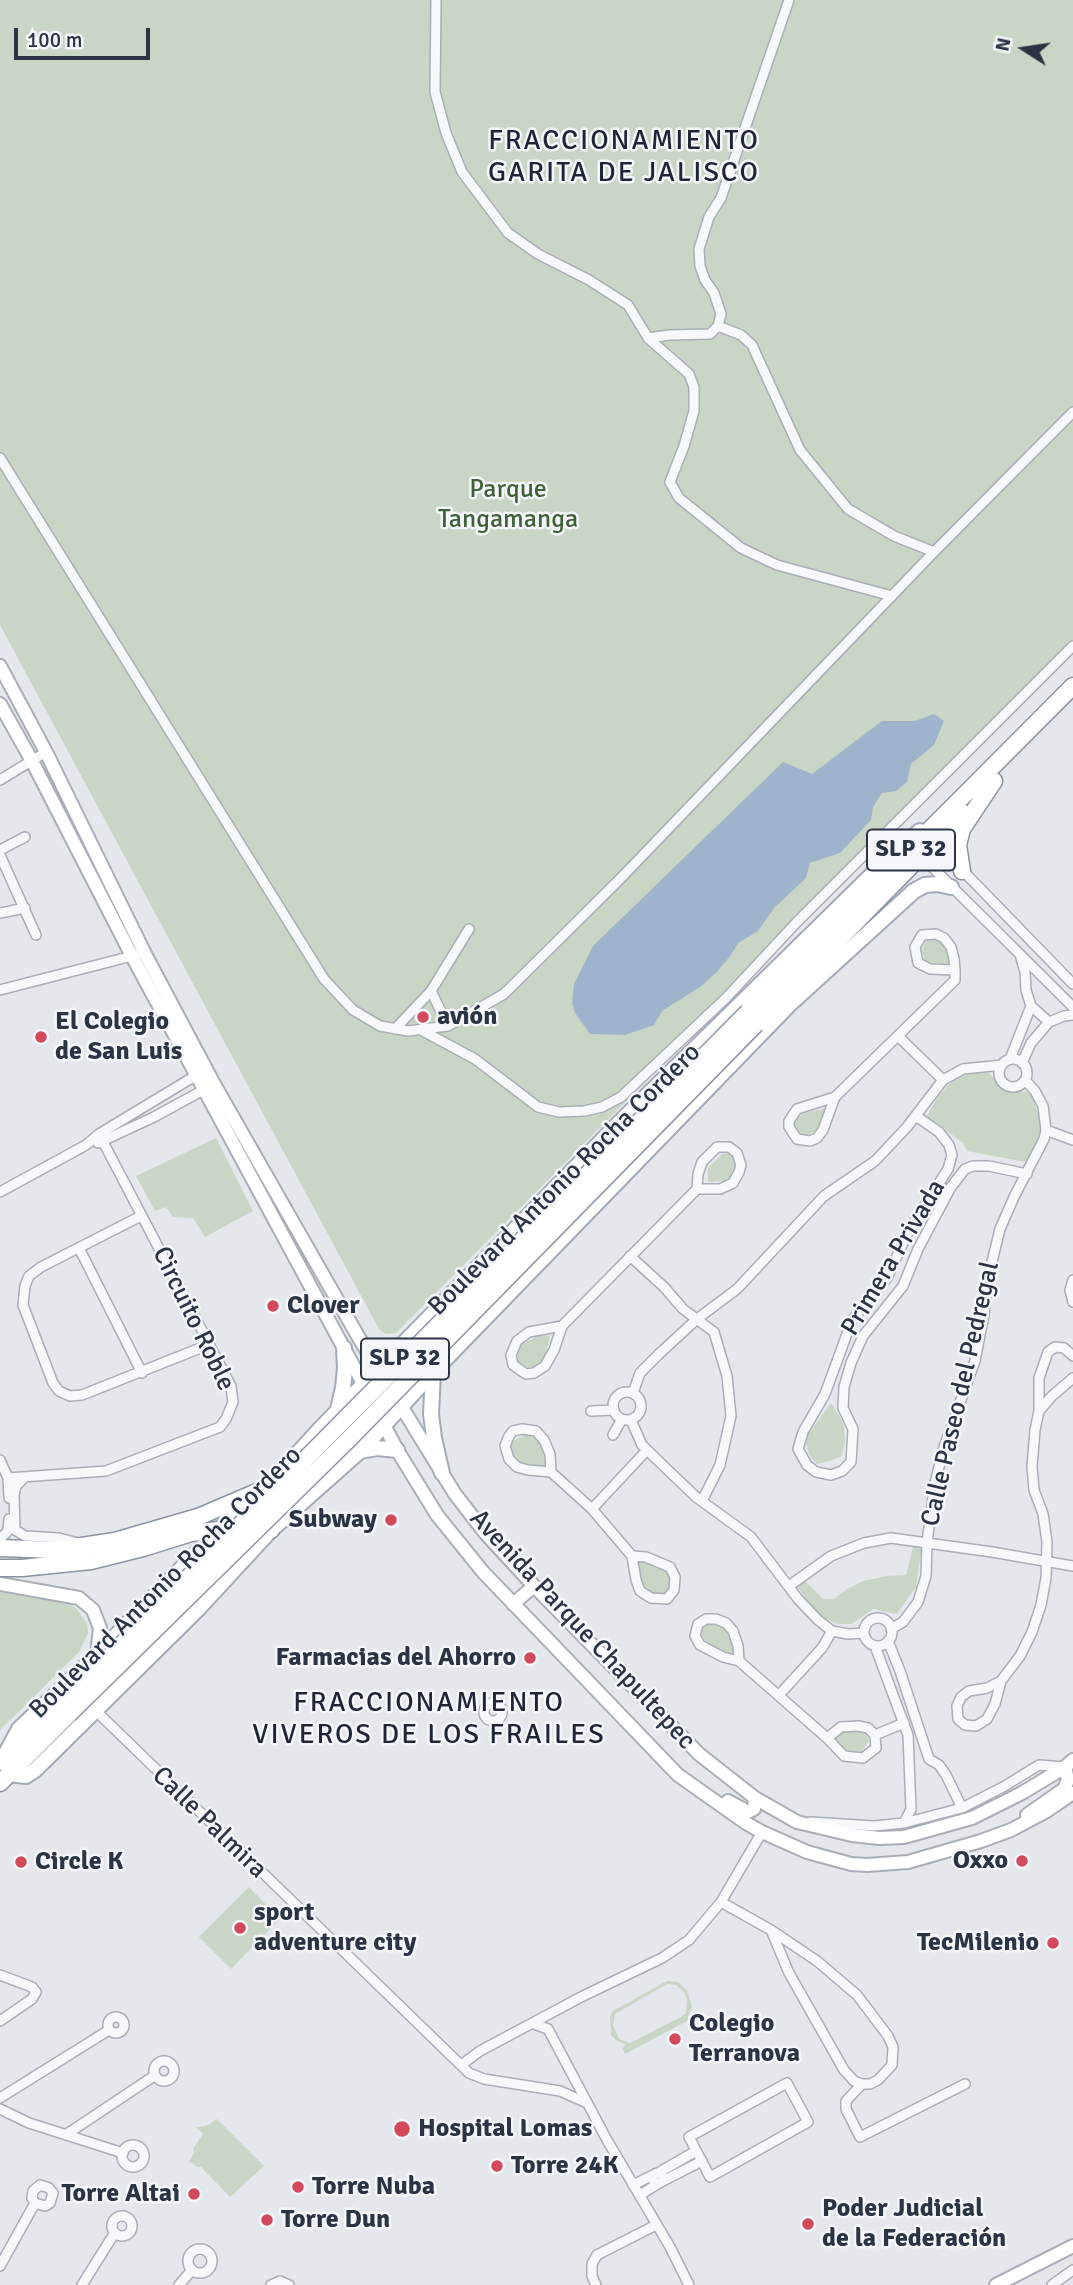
<!DOCTYPE html>
<meta charset="utf-8">
<style>
body{margin:0}
#map{position:relative;width:1073px;height:2285px;overflow:hidden;background:#e4e7ec;font-family:Signika,sans-serif}
canvas{display:block}
.north{position:absolute;left:989px;top:14px;width:70px;height:70px;-webkit-text-stroke:5px #f4f6f9;paint-order:stroke;rotate:282deg;font-size:19px;font-weight:700;line-height:28px;text-align:center;color:#2b3445}
.north::after{content:'';display:block;margin:auto;width:24px;height:32px;background:#2b3445;clip-path:polygon(50% 0,100% 100%,50% 72%,0 100%)}
.scale{position:absolute;left:14px;top:28px;width:136px;height:32px;box-sizing:border-box;border:4px solid #2b3445;border-top:0;padding-left:9px;font-size:21px;line-height:24px;white-space:nowrap;color:#2b3445;-webkit-text-stroke:5px #f4f6f9;paint-order:stroke}
</style>
<div id="map">
<canvas width="1073" height="2285"></canvas>
<div class="north">N</div>
<div class="scale">100 m</div>
</div>
<script>
const ctx = document.querySelector('canvas').getContext('2d');
ctx.lineJoin = 'round';
function fill(path, color) { ctx.fillStyle = color; ctx.fill(path, 'evenodd'); }
const toPath = rows => new Path2D(rows.map(r => 'M' + r).join(''));
function strokePath(path, color, width, dash) { ctx.strokeStyle = color; ctx.lineWidth = width; ctx.lineCap = dash ? 'butt' : 'round'; ctx.setLineDash(dash || []); ctx.stroke(path); }
function write(font, color, halo, rows, align = 'center') {
  ctx.font = font + ' Signika,sans-serif'; ctx.lineWidth = 5; ctx.setLineDash([]); ctx.textBaseline = 'middle'; ctx.strokeStyle = halo; ctx.fillStyle = color; for (const [text, x, y, turn = 0] of rows) {
    ctx.save(); ctx.translate(x, y); ctx.rotate((+turn || 0) * Math.PI / 180); ctx.textAlign = isNaN(turn) ? turn : align; if (halo) ctx.strokeText(text, 0, 0); ctx.fillText(text, 0, 0); ctx.restore();
  }
}
fill(toPath([
 [0,0,1073,0,1073,651,396,1333,386,1334,379,1329,0,625],
 [936,939,947,947,952,965,926,963,922,951,924,945,926,941],
 [988,1072,1005,1091,1027,1092,1032,1095,1040,1119,1041,1129,1039,1141,1026,1162,967,1151,963,1143,927,1116,937,1098,952,1081,970,1073],
 [827,1108,820,1130,803,1136,795,1128,794,1121,803,1113],
 [216,1138,253,1211,205,1237,193,1218,173,1217,166,1207,155,1211,136,1176],
 [729,1153,736,1156,738,1163,730,1180,708,1182,708,1168,722,1154],
 [540,1335,550,1336,547,1350,541,1363,532,1367,524,1367,518,1361,518,1354,522,1344],
 [831,1403,844,1424,845,1441,842,1456,830,1461,817,1464,809,1454,805,1439],
 [525,1435,535,1435,542,1441,549,1470,518,1464,513,1457,510,1447,513,1441],
 [914,1543,922,1544,916,1587,897,1614,873,1609,852,1624,837,1624,819,1615,796,1585,803,1579,823,1599,834,1599,847,1589,863,1581,887,1576,906,1575],
 [634,1557,669,1568,674,1578,672,1589,665,1596,653,1597,642,1591],
 [0,1592,61,1602,75,1607,87,1623,88,1633,80,1651,0,1730],
 [715,1623,724,1625,731,1639,735,1654,712,1648,704,1642,700,1632,704,1626],
 [858,1730,866,1733,869,1741,861,1752,845,1750,835,1743,833,1738,845,1732],
 [249,1887,280,1919,231,1969,199,1937],
 [667,1981,678,1982,687,1991,692,2006,688,2017,689,2020,625,2054,622,2048,626,2045,617,2041,611,2035,610,2016,613,2011],
 [667,1984,676,1985,684,1992,687,1999,686,2013,681,2017,630,2043,619,2039,613,2025,615,2014],
 [217,2119,264,2166,230,2197,201,2167,197,2167,189,2161,194,2153,193,2149,203,2134,196,2127,206,2126]
]), '#c9d6c5');
fill(toPath([
 [934,714,944,721,934,745,911,764,907,782,896,791,882,793,873,807,871,820,840,853,810,863,806,878,774,908,758,931,738,943,731,955,717,972,700,987,662,1011,654,1025,625,1035,590,1034,575,1013,572,1003,574,984,593,946,783,762,812,774,882,721,915,721]
]), '#9fb4cc');
const street = toPath([
 [436,0,435,92,446,133,462,172,508,233,538,254,589,280,628,305,648,338,689,374,694,387,694,411,684,446,670,482,679,498,741,548,777,565,892,596],
 [718,326,721,314,714,293,705,280,700,266,699,249,709,217,721,198,789,0],
 [648,338,670,335,710,334,718,326,741,335,752,345,800,450,848,509,894,536,934,552],
 [0,458,324,979,353,1010,380,1026,408,1031,448,1026,504,994,621,878,934,552,1073,412],
 [0,780,46,752],
 [935,842,1073,984],
 [0,850,25,837],
 [0,855,36,935],
 [921,856,1073,1007],
 [0,913,25,908],
 [0,990,136,955],
 [431,991,448,1026],
 [1031,1006,1049,1022],
 [395,1029,431,991,469,929],
 [421,1030,475,1059,538,1107,559,1112,584,1111,602,1107,621,1097,726,998,797,922,1073,646],
 [899,1037,943,1080],
 [1010,1059,1031,1006,1026,990,1025,972,1021,958],
 '999 1073a14 14 0 1 1 28 0a14 14 0 1 1-28 0Z',
 [1022,1063,1031,1043,1049,1022,1064,1016,1073,1015],
 [835,1097,823,1130,817,1138,810,1141,797,1139,789,1127,789,1121,797,1109,835,1097,955,980,955,970,954,959,951,947,944,938,936,934,922,935,915,947,918,963,930,969,955,970],
 [916,1116,939,1132,949,1145,952,1155,948,1169,909,1230,887,1278,852,1320,825,1394,803,1432,798,1449,807,1465,816,1472,831,1475,842,1471,851,1462,853,1429,843,1408,844,1387,851,1363,863,1336,903,1286,918,1249,951,1187,965,1169,973,1166,989,1166,1027,1174],
 [1046,1130,1073,1140],
 [98,1143,154,1117,207,1088],
 [717,1147,729,1147,737,1153,741,1165,739,1172,733,1183,720,1189,697,1189,698,1174,702,1162,717,1147],
 [0,1192,86,1145,99,1134,200,1073],
 [141,1216,41,1267,29,1276,25,1286,23,1305,53,1383,59,1391,70,1396,82,1395,208,1345],
 [79,1248,142,1373],
 [630,1256,664,1287,683,1309,714,1332,727,1376,731,1416,720,1465,702,1501],
 [1073,1280,1070,1290,1073,1302],
 [562,1326,529,1332,517,1341,511,1355,513,1365,526,1374,534,1373,545,1366,554,1350,562,1326,697,1189],
 '613 1406a14 14 0 1 1 28 0a14 14 0 1 1-28 0Z',
 [633,1393,640,1373,659,1354,697,1319,737,1289,824,1196,875,1161,907,1127,943,1080,963,1069,1002,1065],
 [591,1411,614,1410],
 [1039,1411,1052,1396,1073,1378],
 [631,1420,642,1445,647,1450,696,1497,751,1537,798,1599,818,1620,832,1631,848,1634,864,1633],
 [522,1429,536,1431,544,1440,550,1454,551,1472,528,1470,517,1467,509,1459,505,1446,509,1436,513,1431,522,1429],
 [613,1435,622,1419],
 [0,1460,8,1478,9,1498],
 [551,1472,592,1509,632,1556],
 [25,1477,16,1486,14,1495,15,1530,25,1536,59,1538,78,1543],
 [8,1478,106,1471,220,1427,226,1419,233,1402,231,1386,99,1134],
 [592,1509,647,1450],
 [0,1539,8,1531,9,1519],
 [632,1556,646,1557,670,1567,675,1577,674,1590,667,1599,651,1598,640,1591,636,1580,632,1556],
 [789,1586,831,1556,864,1543,891,1538,992,1552,1073,1566],
 '864 1632a14 14 0 1 1 28 0a14 14 0 1 1-28 0Z',
 [891,1629,903,1622,918,1602,926,1576,927,1542,935,1483,944,1447,975,1361,984,1314,989,1274,1000,1229,1014,1197,1044,1139,1046,1130,1043,1106,1035,1091,1025,1080],
 [888,1641,900,1671,929,1759,939,1765,946,1775,962,1808],
 [875,1646,908,1735,911,1809,904,1823],
 [739,1661,738,1646,733,1631,726,1623,716,1619,706,1619,698,1624,695,1636,700,1645,723,1657,739,1661,827,1738,844,1756,863,1758,876,1748,875,1735,868,1728,858,1726,841,1727,827,1738],
 [1001,1681,987,1688,969,1691,961,1697,957,1706,958,1719,965,1725,976,1726,987,1719,995,1704,1001,1681,1020,1656,1032,1632,1041,1605,1046,1578,1047,1542,1043,1514,1034,1490,1032,1467,1035,1430,1039,1411,1039,1378,1048,1352,1055,1347,1064,1348,1073,1356],
 [779,1695,822,1648,832,1631],
 '484 1712a9 9 0 1 1 18 0a9 9 0 1 1-18 0Z',
 [95,1710,469,2073,484,2079,560,2091,587,2103],
 [875,1735,904,1723],
 [811,1822,874,1826,904,1823,962,1808,1003,1787,1039,1765,1064,1767],
 [721,1902,771,1930,817,1961,857,1995,888,2036,893,2047,892,2065,878,2080,870,2084,862,2084,854,2081,844,2070,789,1973,771,1930],
 [0,1975,32,1987,36,1992,32,1999,0,2021],
 '108 2025a8 8 0 1 1 16 0a8 8 0 1 1-16 0Z',
 [534,2024,548,2029,607,2140,670,2247,689,2285],
 '154 2071a10 10 0 1 1 20 0a10 10 0 1 1-20 0Z',
 [461,2065,480,2051,581,1997,662,1958,689,1940,721,1902,762,1832],
 [787,2083,808,2122,710,2177,689,2137,787,2083],
 [862,2084,846,2101,846,2109,860,2137,965,2084],
 [0,2098,109,2030],
 [0,2109,29,2123,123,2153],
 [67,2134,154,2076],
 '122 2156a11 11 0 1 1 22 0a11 11 0 1 1-22 0Z',
 [658,2173,696,2151],
 '653 2178a5 5 0 1 1 10 0a5 5 0 1 1-10 0Z',
 [661,2182,702,2161],
 [633,2185,655,2174],
 [640,2195,659,2183],
 '112 2226a10 10 0 1 1 20 0a10 10 0 1 1-20 0Z',
 '188 2261a12 12 0 1 1 24 0a12 12 0 1 1-24 0Z',
 [0,2266,35,2203,32,2198,33,2191,40,2185,49,2188,53,2193,50,2203,45,2206,35,2203],
 [82,2285,114,2234],
 [179,2285,192,2270],
 [271,2285,280,2281,289,2285],
 [596,2285,592,2276,592,2264,597,2255,656,2225],
 [1052,2285,1073,2270]
]);
const secondary = toPath([
 [0,666,46,752,145,954,214,1084,359,1338,383,1377],
 [0,704,32,761,132,956,367,1391],
 [398,1401,455,1494,486,1534,534,1586,699,1754,755,1798,797,1822,852,1835,879,1838,904,1837,972,1818,1022,1793,1065,1767,1073,1760],
 [380,1417,397,1450,437,1515,483,1572,678,1775,746,1823,762,1832,807,1852,851,1864,867,1865,908,1862,981,1841,1011,1830,1045,1812,1073,1793],
 [0,1584,79,1598,93,1610,100,1628,97,1655],
 [513,1604,534,1586],
 [728,1801,748,1812,754,1809,755,1798],
 [1027,1815,1064,1789,1068,1780,1065,1767],
 [996,2285,1073,2246]
]);
const primary = toPath([
 [433,1372,431,1414,434,1438,442,1473],
 [338,1409,343,1388,345,1368,344,1348],
 [360,1451,377,1448,397,1450],
 [6,1753,19,1729,97,1655,219,1530,266,1488,319,1430,620,1122,896,851,920,831],
 [9,1774,26,1776,35,1770,199,1608,271,1530,360,1451,433,1372,791,1003,914,891,925,885,937,884,951,887]
]);
const highway = toPath([
 [962,871,958,845,962,829,994,781],
 [748,1012,1073,686],
 [756,1024,963,813],
 [0,1548,55,1550,115,1541,198,1517,266,1488],
 [0,1568,22,1568,91,1561,143,1548,191,1533,219,1530,271,1530],
 [0,1762,62,1705],
 [0,1783,69,1714]
]);
strokePath(street, '#a9aeb7', 12);
strokePath(secondary, '#a9aeb7', 16);
strokePath(primary, '#a3abb8', 18);
strokePath(highway, '#8b94a3', 19);
strokePath(street, '#f7f8fa', 9);
strokePath(secondary, '#fff', 12);
strokePath(primary, '#fff', 14);
strokePath(highway, '#fff', 16);
const highwayBridge = toPath([
 [62,1705,748,1012],
 [69,1714,347,1441,756,1024]
]);
strokePath(highwayBridge, '#8b94a3', 19, []);
strokePath(highwayBridge, '#fff', 16);
for (const [x, y, r, color] of [
 [423,1017,7,"#d1495b"],
 [41,1037,7,"#d1495b"],
 [273,1306,7,"#d1495b"],
 [391,1520,7,"#d1495b"],
 [530,1658,7,"#d1495b"],
 [1022,1861,7,"#d1495b"],
 [21,1862,7,"#d1495b"],
 [240,1928,7,"#d1495b"],
 [1053,1943,7,"#d1495b"],
 [675,2039,7,"#d1495b"],
 [402,2129,9,"#d1495b"],
 [497,2166,7,"#d1495b"],
 [298,2187,7,"#d1495b"],
 [194,2194,7,"#d1495b"],
 [267,2220,7,"#d1495b"],
 [808,2224,7,"#d1495b"]
]) { const dot = new Path2D(); dot.arc(x, y, r, 0, 2 * Math.PI); ctx.fillStyle = color; ctx.fill(dot); strokePath(dot, '#f4f6f9', 2.5); }
for (const [x, y, w] of [
 [911,850,88],
 [405,1359,88]
]) { const box = new Path2D(); box.roundRect(x - w / 2, y - 20.5, w, 41, 5); ctx.fillStyle = '#f4f6f9'; ctx.fill(box); strokePath(box, '#2b3445', 2); }
write('bold 24px', '#2b3445', null, [
 ["SLP 32",911,850],
 ["SLP 32",405,1359]
]);
write('26px', '#3f6138', '#f4f6f9', [
 ["Parque",508,490],
 ["Tangamanga",508,520]
]);
write('bold 26px', '#2b3445', '#f4f6f9', [
 ["avión",437,1017],
 ["El Colegio",55,1022],
 ["de San Luis",55,1052],
 ["Clover",287,1306],
 ["Subway",377,1520,"right"],
 ["Farmacias del Ahorro",516,1658,"right"],
 ["Oxxo",1008,1861,"right"],
 ["Circle K",35,1862],
 ["sport",254,1913],
 ["adventure city",254,1943],
 ["TecMilenio",1039,1943,"right"],
 ["Colegio",689,2024],
 ["Terranova",689,2054],
 ["Hospital Lomas",418,2129],
 ["Torre 24K",511,2166],
 ["Torre Nuba",312,2187],
 ["Torre Altai",180,2194,"right"],
 ["Poder Judicial",822,2209],
 ["de la Federación",822,2239],
 ["Torre Dun",281,2220]
], 'left');
write('26px', '#2b3445', '#f4f6f9', [
 ["Boulevard Antonio Rocha Cordero",565,1180,-45],
 ["Primera Privada",894,1258,-59],
 ["Circuito Roble",193,1319,64],
 ["Calle Paseo del Pedregal",961,1394,-77],
 ["Boulevard Antonio Rocha Cordero",166,1583,-45],
 ["Avenida Parque Chapultepec",582,1630,47],
 ["Calle Palmira",209,1823,44]
]);
ctx.letterSpacing = '2px';
write('28px', '#1d2536', '#f4f6f9', [
 ["FRACCIONAMIENTO",624,142],
 ["GARITA DE JALISCO",624,174],
 ["FRACCIONAMIENTO",429,1704],
 ["VIVEROS DE LOS FRAILES",429,1736]
]);
ctx.letterSpacing = '0px';
</script>
